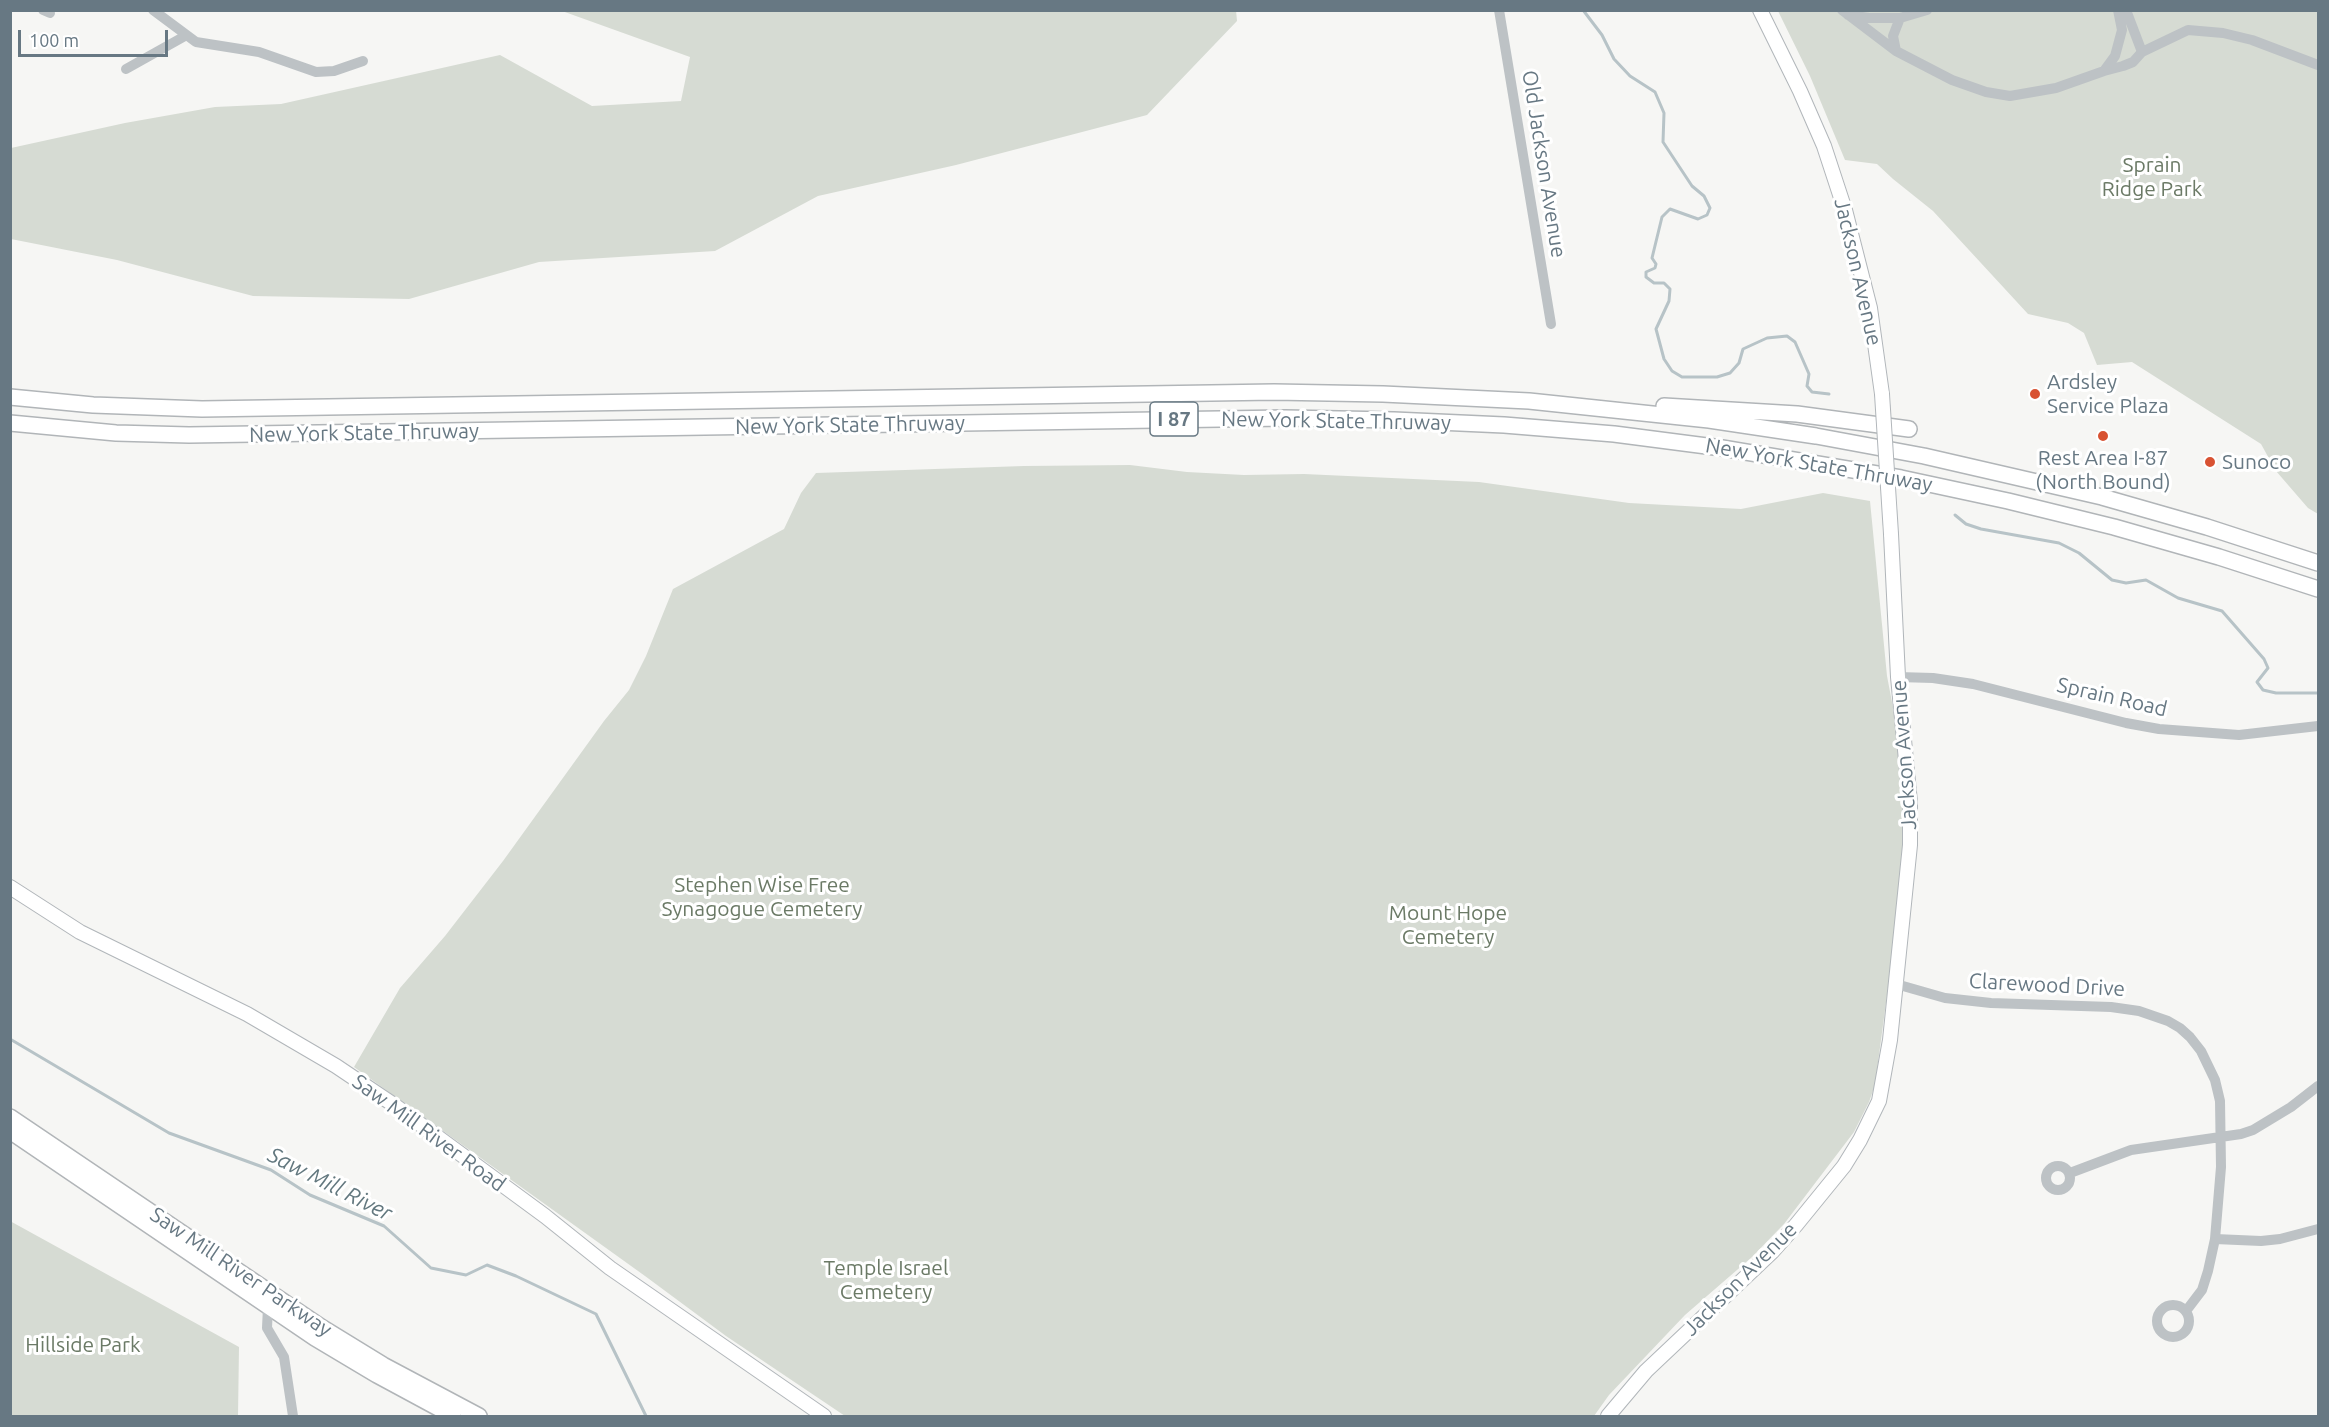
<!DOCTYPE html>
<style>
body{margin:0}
#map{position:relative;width:2329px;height:1427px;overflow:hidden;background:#f6f6f4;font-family:Ubuntu,sans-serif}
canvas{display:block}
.frame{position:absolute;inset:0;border:12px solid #677883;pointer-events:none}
.scale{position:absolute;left:18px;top:30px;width:150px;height:27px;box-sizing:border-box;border:3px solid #677883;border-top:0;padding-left:8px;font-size:18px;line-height:21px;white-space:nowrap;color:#677883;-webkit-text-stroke:4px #fff;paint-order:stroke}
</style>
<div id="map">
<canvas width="2329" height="1427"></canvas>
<div class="frame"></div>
<div class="scale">100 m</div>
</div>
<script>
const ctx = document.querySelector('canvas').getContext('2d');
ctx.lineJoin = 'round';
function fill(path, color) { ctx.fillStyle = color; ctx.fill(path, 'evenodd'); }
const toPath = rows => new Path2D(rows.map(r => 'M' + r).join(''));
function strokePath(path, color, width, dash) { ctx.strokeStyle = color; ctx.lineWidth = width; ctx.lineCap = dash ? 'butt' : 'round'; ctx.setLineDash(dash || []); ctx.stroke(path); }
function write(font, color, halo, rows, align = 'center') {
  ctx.font = font + ' Ubuntu,sans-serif'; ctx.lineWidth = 6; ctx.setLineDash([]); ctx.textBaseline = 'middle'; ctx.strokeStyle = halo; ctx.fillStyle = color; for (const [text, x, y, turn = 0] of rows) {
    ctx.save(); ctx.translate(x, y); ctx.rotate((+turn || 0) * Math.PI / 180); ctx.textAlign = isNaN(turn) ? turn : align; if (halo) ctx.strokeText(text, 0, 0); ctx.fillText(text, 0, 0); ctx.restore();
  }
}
fill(toPath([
 [562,11,1236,10,1237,21,1147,115,956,165,818,196,715,251,539,262,409,299,253,296,117,260,11,239,11,148,125,123,215,107,281,104,500,55,592,106,681,101,690,57],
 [1778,11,2318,11,2318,514,2308,508,2276,471,2261,444,2132,362,2097,365,2084,333,2068,323,2028,314,1933,211,1893,179,1877,164,1845,160,1810,76],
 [1130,465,1187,472,1244,475,1304,474,1479,482,1629,503,1741,509,1823,493,1870,501,1887,676,1900,744,1905,799,1906,852,1875,1085,1869,1102,1854,1132,1784,1224,1752,1257,1685,1315,1609,1395,1594,1416,845,1416,726,1336,645,1276,354,1067,400,988,445,936,503,861,604,721,629,690,646,656,673,589,784,529,801,493,816,473,1024,466],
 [10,1221,239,1347,238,1416,11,1416]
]), '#d6dbd3');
strokePath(toPath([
 [1583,10,1602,35,1614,59,1630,76,1655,92,1664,113,1663,142,1692,186,1704,196,1710,208,1707,215,1698,219,1670,209,1662,217,1652,258,1656,264,1655,268,1646,272,1646,277,1654,283,1664,283,1670,289,1669,301,1656,329,1664,359,1672,371,1682,377,1717,377,1730,373,1739,363,1743,349,1767,338,1787,336,1795,342,1809,374,1807,386,1812,392,1829,394],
 [1955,515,1966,524,1981,529,2059,543,2079,553,2112,580,2126,583,2146,580,2178,598,2222,611,2264,659,2268,668,2257,682,2263,690,2276,693,2318,693],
 [10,1039,169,1133,271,1170,310,1195,384,1226,431,1268,466,1275,487,1265,516,1276,596,1314,646,1416]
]), '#b7c3c7', 3);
const major = toPath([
 [1760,10,1800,91,1824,146,1845,210,1870,308,1882,394],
 [10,887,80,932,247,1014,336,1066,394,1105,545,1216,610,1268,824,1416],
 [1608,1416,1646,1371,1772,1252,1796,1225,1844,1166,1860,1140,1879,1101,1890,1040,1910,845,1910,802,1898,677,1891,534]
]);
const highway = toPath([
 [10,397,93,405,202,409,1274,392,1383,394,1529,401,1709,420,1816,436,1924,456,2102,497,2207,527,2318,563],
 [1664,406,1797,414,1909,429],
 [10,423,116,433,189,435,1285,418,1394,420,1504,425,1614,434,1722,448,1901,478,2008,501,2114,527,2219,557,2318,589],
 [10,1117,321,1327,383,1365,479,1416],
 [10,1131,315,1338,377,1375,453,1416]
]);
strokePath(major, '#b1b6ba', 16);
strokePath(highway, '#b1b5b8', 18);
strokePath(toPath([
 [43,10,50,13],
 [153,10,196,42,259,52,316,72,334,71,363,61],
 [1499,10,1551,324],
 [1842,10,1896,51,1952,80,1986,92,2010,96,2056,88,2104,71,2115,56,2122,30,2118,10],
 [2126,10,2142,52],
 [1848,15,1869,18,1900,18,1927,10],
 [1896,51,1893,36,1900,18],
 [126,69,185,36],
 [2104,71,2123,66,2133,62,2142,52,2188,30,2223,33,2252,40,2318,65],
 [1898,677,1933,678,1973,684,2126,723,2159,729,2239,735,2318,726],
 [1896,984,1945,998,1991,1003,2111,1007,2139,1011,2168,1021,2180,1028,2190,1037,2201,1051,2215,1080,2220,1101,2221,1167,2215,1239,2208,1271,2202,1290,2186,1311],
 '2046 1178a12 12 0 1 1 24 0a12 12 0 1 1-24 0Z',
 [2070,1173,2131,1150,2241,1134,2253,1130,2291,1107,2318,1086],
 [2215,1239,2261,1241,2280,1239,2318,1229],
 '2157 1321a16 16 0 1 1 32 0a16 16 0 1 1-32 0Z',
 [268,1307,267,1328,284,1357,293,1416]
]), '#bdc2c5', 10);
strokePath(major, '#fff', 14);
strokePath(highway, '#fff', 15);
const majorBridge = toPath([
 [1882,394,1891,534]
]);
strokePath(majorBridge, '#b1b6ba', 16, []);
strokePath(majorBridge, '#fff', 14);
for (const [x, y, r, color] of [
 [2035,394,6,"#d85232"],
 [2103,436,6,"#d85232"],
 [2210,462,6,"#d85232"]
]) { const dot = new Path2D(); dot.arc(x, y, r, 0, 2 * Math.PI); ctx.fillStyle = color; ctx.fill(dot); strokePath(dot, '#fff', 2); }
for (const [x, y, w] of [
 [1174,419,48]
]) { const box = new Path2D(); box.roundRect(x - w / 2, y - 17, w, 34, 4.5); ctx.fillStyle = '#fff'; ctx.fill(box); strokePath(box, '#677883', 1.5); }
write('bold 20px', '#677883', null, [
 ["I 87",1174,419]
]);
write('21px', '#677883', '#fff', [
 ["Old Jackson Avenue",1544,164,81],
 ["Jackson Avenue",1858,272,77],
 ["New York State Thruway",1336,421,1],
 ["New York State Thruway",850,425,-1],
 ["New York State Thruway",364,433,-1],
 ["New York State Thruway",1819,465,10],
 ["Sprain Road",2112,697,13],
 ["Jackson Avenue",1904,755,-94],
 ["Clarewood Drive",2047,985,3],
 ["Saw Mill River Road",429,1133,36],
 ["Saw Mill River Parkway",241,1272,34],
 ["Jackson Avenue",1740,1279,-45]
]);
write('21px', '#6b7a66', '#fff', [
 ["Sprain",2152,165],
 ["Ridge Park",2152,189],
 ["Stephen Wise Free",762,885],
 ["Synagogue Cemetery",762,909],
 ["Mount Hope",1448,913],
 ["Cemetery",1448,937],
 ["Temple Israel",886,1268],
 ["Cemetery",886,1292],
 ["Hillside Park",83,1345]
]);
write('21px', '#677883', '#fff', [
 ["Ardsley",2047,382],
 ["Service Plaza",2047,406],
 ["Rest Area I-87",2103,458,"center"],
 ["(North Bound)",2103,482,"center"],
 ["Sunoco",2222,462]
], 'left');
write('italic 22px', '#63787f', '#fff', [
 ["Saw Mill River",330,1184,27]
]);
</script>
